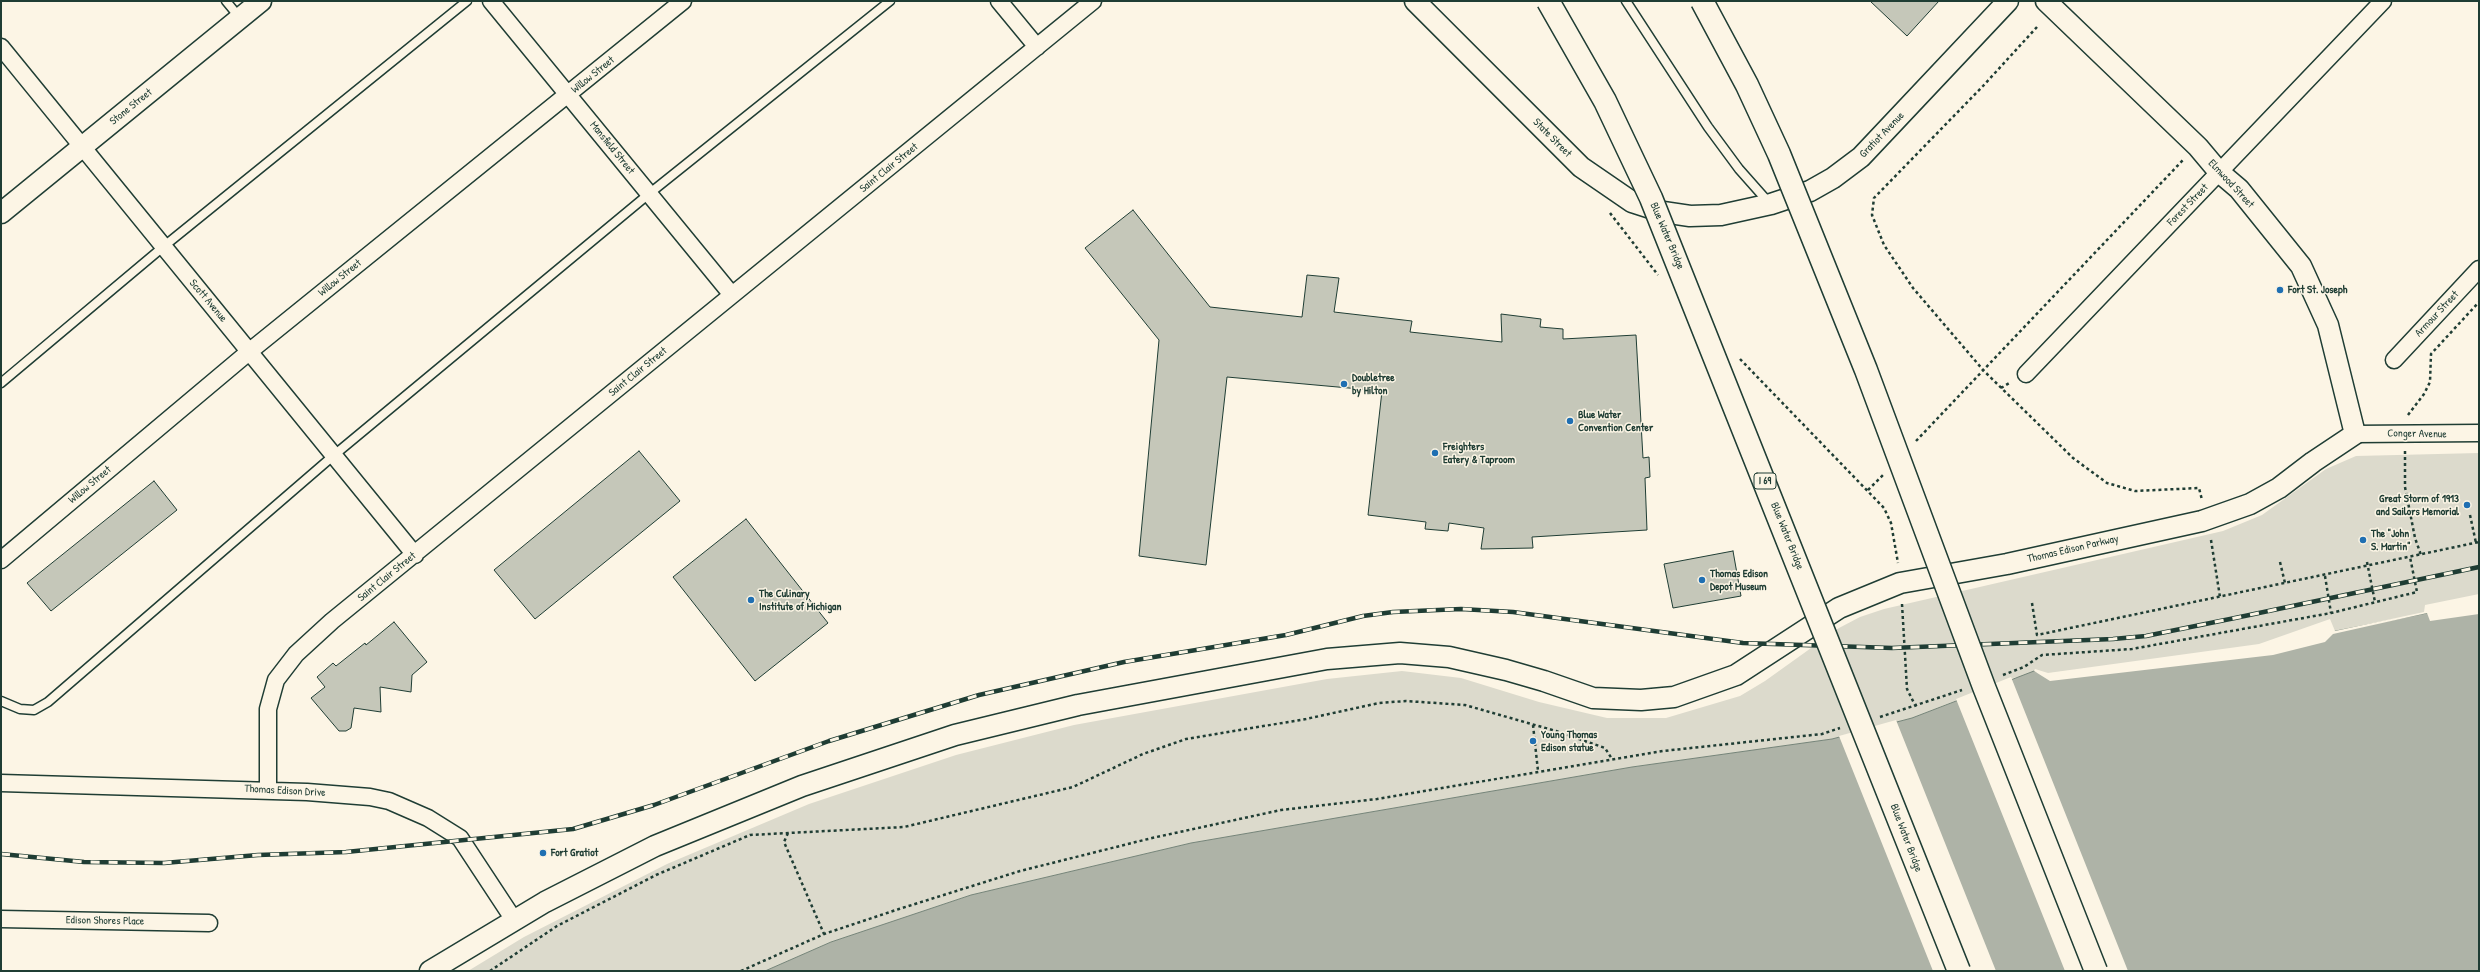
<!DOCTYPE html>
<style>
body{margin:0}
#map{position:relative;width:2480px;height:972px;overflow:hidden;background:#fcf5e5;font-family:"Patrick Hand",sans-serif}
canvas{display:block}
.frame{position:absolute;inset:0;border:2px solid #1f3d34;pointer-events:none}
</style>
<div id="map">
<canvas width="2480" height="972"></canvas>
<div class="frame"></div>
</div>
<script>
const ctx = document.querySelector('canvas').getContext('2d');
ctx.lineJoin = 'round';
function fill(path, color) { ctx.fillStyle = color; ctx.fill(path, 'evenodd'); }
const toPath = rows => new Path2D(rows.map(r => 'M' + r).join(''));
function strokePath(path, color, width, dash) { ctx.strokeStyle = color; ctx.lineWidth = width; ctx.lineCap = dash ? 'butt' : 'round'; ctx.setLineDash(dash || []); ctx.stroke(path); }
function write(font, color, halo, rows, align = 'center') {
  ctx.font = font + ' "Patrick Hand",sans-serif'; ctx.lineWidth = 3; ctx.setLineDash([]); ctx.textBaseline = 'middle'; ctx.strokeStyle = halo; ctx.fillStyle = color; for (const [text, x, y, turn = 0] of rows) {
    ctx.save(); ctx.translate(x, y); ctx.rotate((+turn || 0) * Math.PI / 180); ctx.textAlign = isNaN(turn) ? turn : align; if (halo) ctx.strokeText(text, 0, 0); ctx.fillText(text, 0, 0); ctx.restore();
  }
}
fill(toPath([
 [2479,453,2479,596,2427,613,2260,646,2013,678,1912,718,1832,739,1632,767,1191,843,971,895,831,942,765,971,468,971,524,937,667,864,809,804,956,755,1074,725,1327,679,1402,671,1461,678,1539,702,1607,718,1666,718,1740,696,1765,681,1839,628,1860,617,1884,609,2223,531,2262,515,2326,469,2356,456]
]), '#dcdacc');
const water = toPath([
 [2479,596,2479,971,765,971,831,942,971,895,1191,843,1632,767,1832,739,1912,718,2034,671,2047,675,2260,646,2427,613,2479,596]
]);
fill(water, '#aeb3a7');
strokePath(water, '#758479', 1);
fill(toPath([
 [2479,594,2479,614,2430,621,2427,613,2333,634,2325,642,2273,655,2050,681,2034,671,2035,669,2048,673,2259,644,2330,619,2335,631,2424,612,2425,605],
 [2011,677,2128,971,2065,971,1956,699],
 [1896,720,1996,971,1933,971,1839,736]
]), '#fcf5e5');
const building = toPath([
 [1870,1,1939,1,1907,36,1870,1],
 [1133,210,1210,307,1302,317,1307,275,1339,278,1334,312,1412,321,1410,332,1502,342,1501,314,1541,319,1540,327,1563,329,1563,339,1636,335,1643,458,1649,457,1650,477,1645,478,1647,530,1532,537,1533,548,1481,549,1484,528,1449,523,1448,531,1425,529,1426,522,1368,515,1382,391,1227,377,1206,565,1139,556,1159,340,1085,248,1133,210],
 [639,451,680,501,535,619,494,570,639,451],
 [154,481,177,510,51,611,27,583,154,481],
 [746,519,828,623,755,681,673,577,746,519],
 [1733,551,1741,596,1673,608,1664,564,1733,551],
 [394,622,427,662,412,675,411,692,380,687,381,712,354,708,351,728,346,731,339,731,311,698,325,687,317,677,333,663,336,666,365,643,366,645,394,622]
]);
fill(building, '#c5c7b9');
strokePath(building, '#1f3d34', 1);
const service = toPath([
 [226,1,240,18],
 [1626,1,1708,127,1739,169,1770,204],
 [1,383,163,247,467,1],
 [1,701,20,709,34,710,48,702,333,456,650,193,890,1]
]);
const minor = toPath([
 [491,1,732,295],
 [999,1,1037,47],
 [1,47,415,555],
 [2394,360,2479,269],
 [2026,374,2383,1],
 [2355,434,2479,433],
 [1,560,250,351,683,1],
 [1,783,307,792,370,797,389,801,428,818,460,838,514,920],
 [268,790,268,709,276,680,296,654,332,621,1093,1],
 [1,919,209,923]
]);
const tertiary = toPath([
 [1415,1,1581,167,1632,202,1663,212,1690,216,1721,215,1771,204,1810,191,1833,178,1861,157,2008,1],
 [1,213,261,1],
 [430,971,545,902,655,846,802,786,955,735,1078,705,1327,659,1400,653,1449,657,1506,670,1544,681,1593,698,1641,700,1674,697,1736,675,1839,608,1900,583,2007,564,2202,521,2250,504,2279,488,2313,462,2355,434,2328,325,2301,266,2239,189,2219,172,2198,147,2046,1]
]);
strokePath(service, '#1f3d34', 11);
strokePath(minor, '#1f3d34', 19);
strokePath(tertiary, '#1f3d34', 23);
strokePath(toPath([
 [2037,27,1983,86,1874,198,1872,215,1884,245,1913,288,1984,371,2073,458,2107,483,2135,491,2199,488,2202,500],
 [1610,213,1658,275],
 [1740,359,1884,508,1891,523,1898,563],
 [2001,388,2011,382],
 [2408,415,2424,394,2430,382,2431,354,2479,302],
 [1916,441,2183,160],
 [2405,451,2405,487,2415,538,2421,555],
 [1868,490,1883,475],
 [2470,515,2476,543],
 [2211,540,2220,597],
 [2280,562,2285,583],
 [2367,562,2375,602],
 [2325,576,2331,613],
 [2032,603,2037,635,2479,542],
 [1902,604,1907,689,1916,707],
 [2003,675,2024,667,2042,655,2132,649,2331,613,2417,592,2410,557],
 [1880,717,1962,690],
 [1533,725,1538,771],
 [788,833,784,842,824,934],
 [490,971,557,926,656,875,750,835,904,827,1073,787,1143,754,1186,739,1306,719,1379,703,1406,701,1465,705,1556,731,1605,748,1612,759],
 [741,971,824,934,899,909,1020,871,1152,838,1281,810,1377,799,1663,751,1822,734,1840,728]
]), '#1f3d34', 2.5, [3, 3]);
strokePath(service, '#fcf5e5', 8);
strokePath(minor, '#fcf5e5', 16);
strokePath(tertiary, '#fcf5e5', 20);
const rail = toPath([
 [1,854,84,862,164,863,258,855,346,852,573,829,654,805,829,741,979,695,1124,662,1286,635,1363,616,1393,612,1461,609,1513,612,1743,643,1892,648,2113,639,2146,636,2235,618,2479,567]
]);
strokePath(rail, '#1f3d34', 4.5);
strokePath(rail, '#fcf5e5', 3, [9]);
const motorwayBridge = toPath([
 [1548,1,1605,101,1651,198,1959,971],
 [1702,1,1747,85,1779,154,1866,370,1984,687,2096,971]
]);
strokePath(motorwayBridge, '#1f3d34', 25, []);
strokePath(motorwayBridge, '#fcf5e5', 22);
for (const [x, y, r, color] of [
 [2280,290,4,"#1f6fb2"],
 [1344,384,4,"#1f6fb2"],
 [1570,421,4,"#1f6fb2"],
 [1435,453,4,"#1f6fb2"],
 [2467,505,4,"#1f6fb2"],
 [2363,540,4,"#1f6fb2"],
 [1702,580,4,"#1f6fb2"],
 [751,600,4,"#1f6fb2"],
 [1533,741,4,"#1f6fb2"],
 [543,853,4,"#1f6fb2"]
]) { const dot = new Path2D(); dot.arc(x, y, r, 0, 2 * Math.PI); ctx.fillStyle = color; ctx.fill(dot); strokePath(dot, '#fcf5e5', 1.5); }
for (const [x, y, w] of [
 [1765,481,22]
]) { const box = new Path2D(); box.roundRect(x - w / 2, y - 8, w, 16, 3); ctx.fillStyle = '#fcf5e5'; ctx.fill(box); strokePath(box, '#1f3d34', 1); }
write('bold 10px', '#1f3d34', null, [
 ["I 69",1765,481]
]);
write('11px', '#1f3d34', '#fcf5e5', [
 ["Willow Street",593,75,-39],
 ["Stone Street",131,107,-39],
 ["Gratiot Avenue",1882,135,-46],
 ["State Street",1552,138,45],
 ["Mansfield Street",612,148,51],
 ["Saint Clair Street",889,168,-39],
 ["Elmwood Street",2231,184,47],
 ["Forest Street",2188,205,-46],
 ["Blue Water Bridge",1667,236,67],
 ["Willow Street",340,278,-39],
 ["Scott Avenue",208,301,50],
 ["Armour Street",2437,314,-47],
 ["Saint Clair Street",638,372,-39],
 ["Conger Avenue",2417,434,1],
 ["Willow Street",90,485,-40],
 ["Blue Water Bridge",1787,536,68],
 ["Thomas Edison Parkway",2073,549,-13],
 ["Saint Clair Street",387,577,-39],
 ["Thomas Edison Drive",285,791,3],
 ["Blue Water Bridge",1906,838,69],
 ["Edison Shores Place",105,921,1]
]);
write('bold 11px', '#1f3d34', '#fcf5e5', [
 ["Fort St. Joseph",2288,290],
 ["Doubletree",1352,378],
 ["by Hilton",1352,391],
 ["Blue Water",1578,415],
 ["Convention Center",1578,428],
 ["Freighters",1443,447],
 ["Eatery & Taproom",1443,460],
 ["Great Storm of 1913",2459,499,"right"],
 ["and Sailors Memorial",2459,512,"right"],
 ["The \"John",2371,534],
 ["S. Martin\"",2371,547],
 ["Thomas Edison",1710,574],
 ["Depot Museum",1710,587],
 ["The Culinary",759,594],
 ["Institute of Michigan",759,607],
 ["Young Thomas",1541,735],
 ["Edison statue",1541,748],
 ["Fort Gratiot",551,853]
], 'left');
</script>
